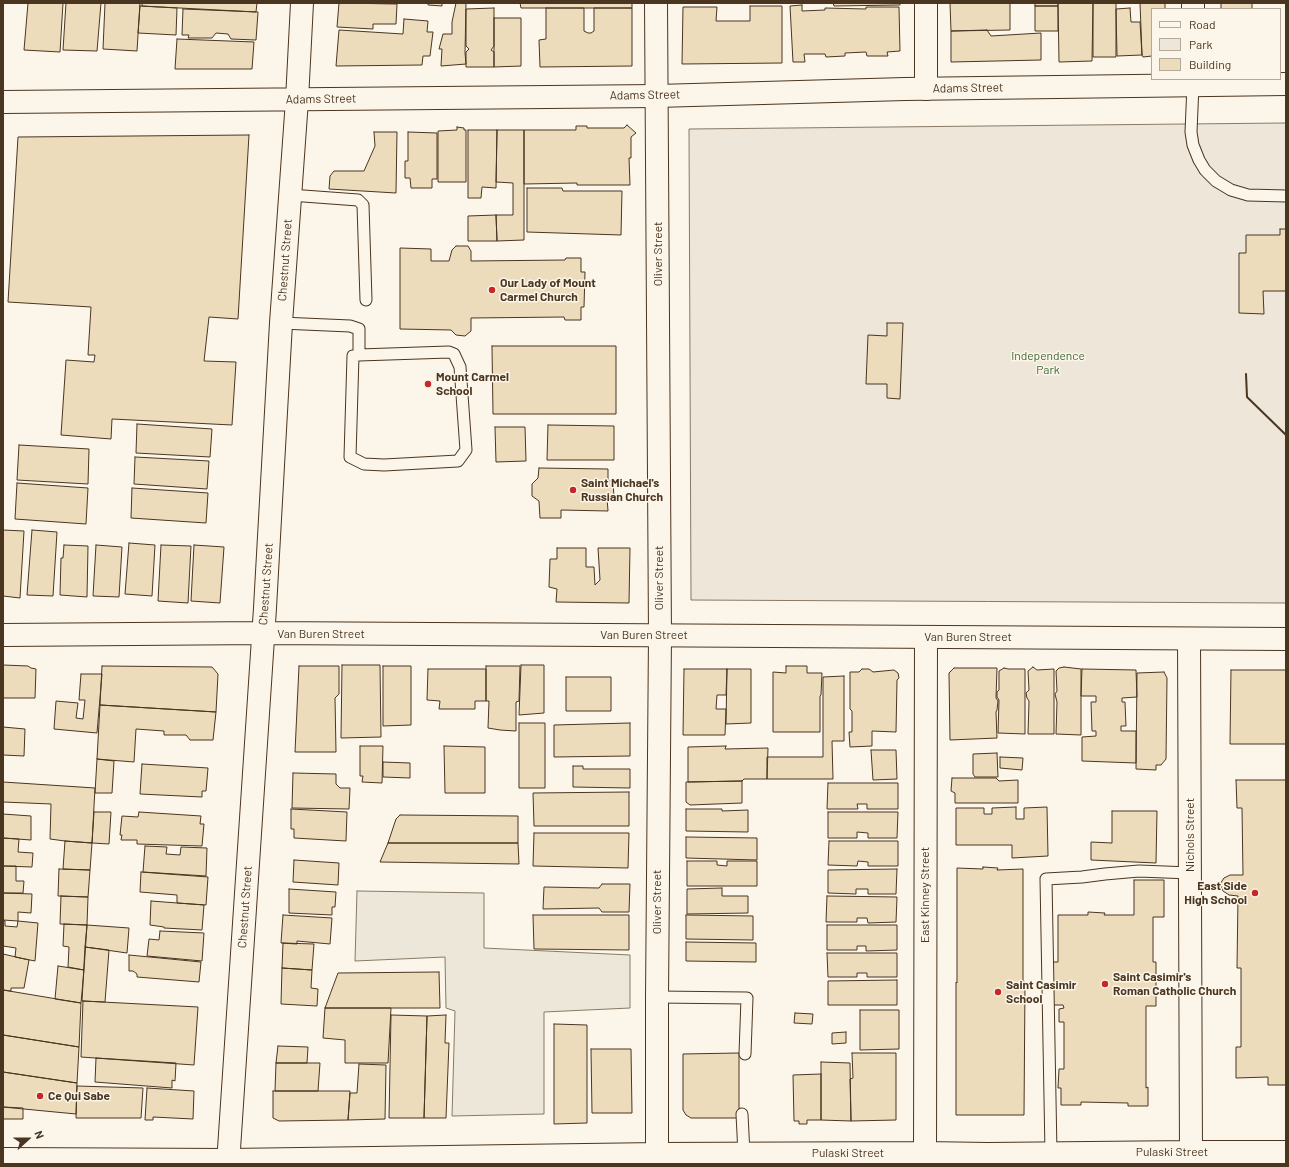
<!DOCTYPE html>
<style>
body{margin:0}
#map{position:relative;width:1289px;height:1167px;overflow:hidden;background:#fbf6e9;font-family:Barlow,sans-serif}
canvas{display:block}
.frame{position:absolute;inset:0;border:4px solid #4a3520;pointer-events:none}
.legend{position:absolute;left:1151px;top:8px;width:130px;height:72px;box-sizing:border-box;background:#fbf6e9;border:1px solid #b4a999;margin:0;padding:5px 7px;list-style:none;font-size:12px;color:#4a3520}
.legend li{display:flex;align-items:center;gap:8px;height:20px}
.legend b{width:20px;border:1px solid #b4a999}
.north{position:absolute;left:8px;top:1119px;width:40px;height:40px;-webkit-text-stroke:3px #fbf6e9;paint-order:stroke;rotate:69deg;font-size:11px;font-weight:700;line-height:16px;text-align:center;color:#4a3520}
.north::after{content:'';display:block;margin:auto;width:14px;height:18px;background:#4a3520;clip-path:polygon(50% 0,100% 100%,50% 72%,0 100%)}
</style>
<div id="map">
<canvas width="1289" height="1167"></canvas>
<div class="frame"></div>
<ul class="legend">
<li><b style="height:5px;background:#fbf6e9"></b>Road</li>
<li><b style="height:11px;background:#ede6d9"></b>Park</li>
<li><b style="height:11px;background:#ecdcbc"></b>Building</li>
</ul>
<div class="north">N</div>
</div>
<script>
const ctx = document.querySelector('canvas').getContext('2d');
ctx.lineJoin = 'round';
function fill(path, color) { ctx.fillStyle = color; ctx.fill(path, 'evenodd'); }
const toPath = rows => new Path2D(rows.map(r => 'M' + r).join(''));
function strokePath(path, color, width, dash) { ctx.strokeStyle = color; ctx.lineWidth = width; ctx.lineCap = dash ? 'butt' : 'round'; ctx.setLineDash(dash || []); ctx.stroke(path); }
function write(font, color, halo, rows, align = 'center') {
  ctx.font = font + ' Barlow,sans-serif'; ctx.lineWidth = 3; ctx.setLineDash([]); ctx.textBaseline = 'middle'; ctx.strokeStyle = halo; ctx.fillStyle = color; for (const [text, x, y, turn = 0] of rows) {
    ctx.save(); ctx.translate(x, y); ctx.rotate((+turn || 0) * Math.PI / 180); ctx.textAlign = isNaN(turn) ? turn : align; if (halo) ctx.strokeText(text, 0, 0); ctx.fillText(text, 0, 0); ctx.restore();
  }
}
const green = toPath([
 [1286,123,1286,603,691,600,689,129,1286,123]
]);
fill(green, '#ede6d9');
strokePath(green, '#887966', 1);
const parking = toPath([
 [357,891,484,893,484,948,630,955,630,1008,544,1012,544,1114,452,1116,455,1011,446,1008,445,957,355,961,357,891]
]);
fill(parking, '#ede7d9');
strokePath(parking, '#887966', 1);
const building = toPath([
 [28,3,63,3,60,52,24,50,28,3],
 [66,3,101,3,97,51,63,50,66,3],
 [105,3,140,3,137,51,103,49,105,3],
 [142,3,257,3,256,12,142,6,142,3],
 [339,3,397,4,396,24,373,24,373,29,337,27,339,3],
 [419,3,442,3,442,6,428,5,428,3,419,3],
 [456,3,466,3,465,53,466,64,441,66,442,49,439,49,443,34,452,34,452,22,456,3],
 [520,3,632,3,632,8,521,8,520,3],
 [833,3,900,3,900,5,834,6,833,3],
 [950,3,1010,3,1010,30,951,31,950,3],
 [1035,3,1058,3,1058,6,1035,6,1035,3],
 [1058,3,1093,3,1092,61,1059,62,1058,3],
 [1093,3,1116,3,1116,57,1093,57,1093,3],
 [1140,3,1165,3,1165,9,1152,9,1152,56,1143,57,1142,55,1140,3],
 [1221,3,1252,3,1252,9,1221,9,1221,3],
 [802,5,802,11,825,10,825,8,866,9,866,7,899,7,900,51,887,52,888,56,867,56,866,52,845,53,845,56,826,57,825,54,804,54,805,62,793,62,790,6,802,5],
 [140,6,177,8,176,35,138,33,140,6],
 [750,6,782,6,782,63,682,64,683,7,717,7,716,21,750,21,750,6],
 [1035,6,1058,6,1058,31,1035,31,1035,6],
 [494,8,494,46,491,50,494,52,494,67,466,67,466,52,469,49,466,46,466,9,494,8],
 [546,8,584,8,584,31,588,33,591,33,594,31,594,8,632,8,632,66,540,67,539,40,546,39,546,8],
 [1130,8,1131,22,1140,22,1142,55,1117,56,1116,9,1130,8],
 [183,9,258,12,256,40,231,39,228,34,216,33,212,38,188,38,189,35,182,35,183,9],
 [494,18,521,18,521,66,494,67,494,18],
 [404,19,428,21,427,32,433,32,430,56,423,56,422,65,336,66,339,30,403,34,404,19],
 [987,30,991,36,1041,33,1041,60,951,62,951,31,987,30],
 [177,39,254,42,252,69,175,69,177,39],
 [627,125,636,133,631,137,631,158,629,158,630,185,577,185,577,183,524,184,524,130,576,130,576,126,587,126,587,128,624,128,627,125],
 [457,127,464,128,464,130,466,130,466,182,438,182,438,131,457,130,457,127],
 [468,130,497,130,496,188,482,187,481,198,468,198,468,130],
 [497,130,524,130,524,240,497,241,496,215,513,215,513,183,496,182,497,130],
 [374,132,397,132,396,193,329,189,330,176,334,171,364,171,375,146,374,132],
 [408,132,437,133,437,179,432,179,432,188,411,188,410,178,405,178,405,161,408,161,408,132],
 [249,135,238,319,209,317,204,361,236,362,232,425,112,419,111,439,61,435,66,360,94,362,95,355,88,355,91,307,8,302,18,137,249,135],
 [527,188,562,188,563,191,622,191,621,235,527,232,527,188],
 [496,215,497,241,468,241,468,216,496,215],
 [1280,229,1286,229,1286,291,1263,291,1264,314,1239,313,1239,253,1246,253,1246,235,1280,235,1280,229],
 [456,246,468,246,471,251,471,261,565,260,566,258,581,258,581,272,585,272,584,307,581,307,581,320,565,320,564,317,471,318,471,331,465,336,456,335,451,330,400,329,400,248,431,249,431,261,449,261,452,250,456,246],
 [887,323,903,323,900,399,887,398,887,384,866,384,868,335,887,336,887,323],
 [492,346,616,346,616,414,493,414,492,346],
 [137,424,212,429,210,457,136,453,137,424],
 [548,425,614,426,614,460,547,460,548,425],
 [495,427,525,427,526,461,496,462,495,427],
 [19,445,89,449,88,484,17,480,19,445],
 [135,457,209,461,207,489,134,484,135,457],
 [539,468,608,469,608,481,613,481,614,498,607,498,608,511,561,510,561,518,540,518,539,501,532,496,532,484,538,478,539,468],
 [17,483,88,488,86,524,15,519,17,483],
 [132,488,208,493,206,523,131,518,132,488],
 [3,530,24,531,20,598,3,596,3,530],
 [32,530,57,532,53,596,27,595,32,530],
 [129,543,155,545,152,596,125,594,129,543],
 [64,545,88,546,87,597,60,595,61,558,63,558,64,545],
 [96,545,122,547,119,597,93,596,96,545],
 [161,545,191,546,188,603,158,601,161,545],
 [194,545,224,547,220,603,191,601,194,545],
 [557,548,586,548,586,567,594,567,595,585,600,580,598,548,630,548,629,603,556,602,557,589,549,587,550,559,557,559,557,548],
 [3,665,28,666,31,668,36,669,35,698,3,698,3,665],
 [342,665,380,665,381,737,341,738,342,665],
 [521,665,544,665,544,713,519,715,521,665],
 [102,666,212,667,218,674,216,712,100,705,102,666],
 [299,666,339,666,339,694,335,698,336,752,295,752,299,666],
 [383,666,411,666,411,725,383,726,383,666],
 [486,666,520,666,519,701,516,702,516,731,500,730,488,728,489,701,486,701,486,666],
 [786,666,807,666,807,673,822,673,821,695,820,696,820,732,773,732,773,672,786,673,786,666],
 [1033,667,1037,670,1054,669,1054,734,1028,734,1029,701,1027,698,1026,693,1029,690,1028,671,1033,667],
 [1064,667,1081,669,1081,735,1056,734,1057,702,1055,694,1057,691,1056,671,1059,668,1064,667],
 [954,668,997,668,996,698,998,701,997,710,996,712,997,738,950,740,949,673,954,668],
 [1004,668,1008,669,1025,669,1025,734,998,733,999,700,997,697,997,692,999,690,999,671,1004,668],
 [428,669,486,669,486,701,475,701,475,709,439,709,440,701,427,700,428,669],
 [684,669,727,669,726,695,717,695,716,709,726,709,725,735,683,735,684,669],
 [727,669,751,669,751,723,726,724,727,669],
 [862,669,869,669,873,672,894,670,898,673,899,678,897,680,896,732,872,731,872,746,850,747,849,732,852,732,852,711,850,709,850,672,859,672,862,669],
 [1082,669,1136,670,1137,697,1122,698,1122,702,1125,702,1126,726,1121,726,1121,731,1136,731,1136,763,1082,761,1082,737,1096,736,1096,731,1092,731,1091,702,1096,702,1096,696,1081,696,1082,669],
 [1231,670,1286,670,1286,744,1230,744,1231,670],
 [1164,672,1167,678,1166,759,1161,765,1156,765,1156,770,1136,769,1137,673,1164,672],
 [81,674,102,674,97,733,54,729,56,701,78,703,76,718,83,719,85,700,79,700,81,674],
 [844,676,844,741,832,741,833,779,767,779,767,757,823,757,823,677,844,676],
 [566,677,611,677,611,711,566,711,566,677],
 [100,705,216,712,213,740,190,740,186,735,164,735,164,731,136,729,134,762,97,759,100,705],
 [519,723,545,723,545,788,519,788,519,723],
 [630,723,630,756,554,757,554,725,630,723],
 [3,727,25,729,24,756,3,755,3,727],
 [360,746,383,746,382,783,362,782,363,776,360,776,360,746],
 [444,746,485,747,485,793,445,793,444,746],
 [726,746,725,749,768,748,767,779,744,779,742,781,688,782,688,747,726,746],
 [871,750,896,750,897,779,873,780,871,750],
 [997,753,998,777,975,777,973,774,973,754,997,753],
 [1000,757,1023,758,1022,770,1000,768,1000,757],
 [97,759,114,761,112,793,95,793,97,759],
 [383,762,410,763,410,778,383,777,383,762],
 [142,764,208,768,206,791,202,791,202,797,140,794,142,764],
 [573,766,583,766,583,769,630,769,630,788,573,787,573,766],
 [293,773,336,774,336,784,340,788,350,788,349,809,292,808,293,773],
 [952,778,996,778,999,781,1018,780,1018,803,955,803,955,793,951,791,952,778],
 [1236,780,1286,780,1286,1085,1268,1085,1268,1077,1236,1078,1236,1047,1241,1047,1241,968,1237,968,1238,896,1229,895,1223,891,1220,884,1224,878,1230,875,1243,875,1242,808,1237,808,1236,780],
 [742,781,742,803,690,805,686,802,686,782,742,781],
 [3,782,95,788,92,843,65,841,50,839,51,804,3,802,3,782],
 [828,783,898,783,898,809,867,809,867,804,857,804,858,809,827,809,828,783],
 [629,792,629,826,534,826,533,793,629,792],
 [1016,807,1016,819,1024,819,1024,808,1047,807,1048,856,1012,858,1012,845,956,845,956,808,984,808,984,814,992,814,992,808,1016,807],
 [291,809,347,812,346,841,294,838,294,829,291,829,291,809],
 [686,809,722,809,722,811,748,810,748,832,686,831,686,809],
 [1112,811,1157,811,1156,863,1091,860,1091,842,1112,843,1112,811],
 [94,812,111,812,109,844,92,843,94,812],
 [139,812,201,816,200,824,204,824,202,846,137,844,137,840,121,840,122,835,120,835,122,816,138,817,139,812],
 [828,812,898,812,897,838,868,838,868,833,857,832,857,838,828,838,828,812],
 [3,814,31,816,31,840,3,838,3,814],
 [400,815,518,816,518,843,388,843,396,819,400,815],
 [534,833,629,833,628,868,533,866,534,833],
 [686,837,757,838,757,860,686,858,686,837],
 [3,838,19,839,18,852,33,853,32,867,3,866,3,838],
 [65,841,92,843,90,870,63,869,65,841],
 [829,841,898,841,898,866,868,866,868,862,858,861,857,866,828,865,829,841],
 [388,843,518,843,519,864,380,862,388,843],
 [145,846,167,847,166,854,180,855,181,847,207,848,206,876,143,872,145,846],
 [294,860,339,863,338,885,293,882,294,860],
 [687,861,717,861,717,865,727,866,727,861,757,861,757,886,687,886,687,861],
 [3,866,16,866,16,881,24,881,23,893,3,893,3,866],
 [983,867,998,868,997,870,1023,869,1023,982,1025,982,1024,1115,956,1115,956,982,957,983,957,868,983,869,983,867],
 [59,869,90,870,88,897,58,896,59,869],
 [897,869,896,894,868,894,868,889,856,889,856,894,828,893,828,870,897,869],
 [141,872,208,877,206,905,177,903,177,895,140,892,141,872],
 [1134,880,1164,880,1164,917,1153,917,1153,962,1156,962,1156,1006,1146,1006,1146,1088,1148,1087,1148,1106,1128,1106,1128,1103,1081,1102,1081,1105,1061,1105,1061,1088,1058,1088,1059,1069,1064,1069,1064,1022,1059,1022,1059,1009,1064,1008,1063,1005,1053,1005,1053,962,1058,962,1058,915,1088,915,1088,912,1105,913,1104,915,1134,915,1134,880],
 [602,884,630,884,629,912,602,912,599,908,543,909,544,887,599,888,602,884],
 [722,888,722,896,748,896,748,913,687,914,687,889,722,888],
 [289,889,336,892,335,907,332,907,332,915,289,913,289,889],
 [3,893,32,894,31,913,18,912,18,921,3,920,3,893],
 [61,896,88,897,87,925,60,924,61,896],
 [827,896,897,897,896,922,868,923,867,918,857,918,857,922,826,922,827,896],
 [151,901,204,905,202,930,164,928,164,927,150,925,151,901],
 [283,915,332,918,330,944,297,941,297,944,281,943,283,915],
 [533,915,629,915,629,950,534,949,533,915],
 [686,915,753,916,753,940,686,939,686,915],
 [3,920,5,921,5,926,17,927,18,921,38,923,35,961,15,957,16,948,3,946,3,920],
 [64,924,87,925,84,970,68,967,69,947,63,946,64,924],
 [87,925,129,928,127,953,85,947,87,925],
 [827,925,897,925,897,950,866,951,866,946,857,946,857,950,827,950,827,925],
 [160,931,204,933,202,961,147,956,149,939,159,940,160,931],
 [686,942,756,943,756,962,686,961,686,942],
 [283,943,314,944,312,970,282,968,283,943],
 [85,947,109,950,105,1002,82,1001,85,947],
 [827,953,897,953,897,977,867,977,867,973,857,973,857,977,828,977,827,953],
 [3,954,29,960,24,988,11,988,11,991,3,990,3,954],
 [129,955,201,962,199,982,137,977,137,974,133,971,129,971,129,955],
 [58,966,84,970,81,1003,55,999,58,966],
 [282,968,312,970,311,988,318,989,317,1006,281,1004,282,968],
 [439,972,440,1008,325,1008,338,973,439,972],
 [897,980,897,1005,828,1005,828,981,897,980],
 [3,990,81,1003,79,1047,3,1035,3,990],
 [83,1001,198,1007,194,1065,81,1057,83,1001],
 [325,1008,391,1008,388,1063,345,1063,345,1040,323,1038,325,1008],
 [860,1010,899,1010,899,1049,860,1050,860,1010],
 [795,1013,813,1014,812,1024,794,1023,795,1013],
 [391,1015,427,1016,424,1118,389,1118,391,1015],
 [446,1015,445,1043,449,1043,446,1118,424,1118,427,1016,446,1015],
 [554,1024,587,1025,587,1123,554,1124,554,1024],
 [846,1032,846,1043,832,1044,832,1033,846,1032],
 [3,1035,79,1047,77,1083,3,1072,3,1035],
 [278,1046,308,1047,307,1063,276,1063,278,1046],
 [591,1049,631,1049,632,1113,592,1113,591,1049],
 [739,1053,739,1118,691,1118,686,1115,683,1110,683,1054,739,1053],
 [852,1053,896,1053,896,1120,851,1121,850,1079,853,1078,852,1053],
 [96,1058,176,1063,175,1081,172,1080,172,1088,95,1082,96,1058],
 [821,1062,850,1063,851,1121,821,1120,821,1062],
 [276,1063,320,1063,318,1091,275,1091,276,1063],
 [359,1064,386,1065,385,1119,348,1120,350,1093,357,1093,359,1064],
 [3,1072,77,1083,76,1114,3,1107,3,1072],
 [821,1074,821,1120,807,1120,807,1124,799,1124,799,1121,794,1121,793,1075,821,1074],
 [77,1086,143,1088,141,1118,76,1118,77,1086],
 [147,1088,194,1091,193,1119,153,1117,153,1120,145,1120,147,1088],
 [273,1091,350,1091,348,1120,279,1121,273,1118,273,1091],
 [3,1107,23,1108,23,1119,3,1119,3,1107]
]);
fill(building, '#ecdcbc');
strokePath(building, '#4a3520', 1);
const service = toPath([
 [1193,85,1191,132,1193,145,1199,160,1205,170,1216,181,1231,190,1248,195,1286,196],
 [290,195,358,200,363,205,366,300],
 [281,323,350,326,359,329,359,355,449,352,454,354,460,367,466,450,458,461,384,465,364,464,350,457,353,356,359,355],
 [657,997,747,998,745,1054],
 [742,1114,744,1154],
 [1051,1153,1046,879,1082,877,1105,874,1139,871,1190,873]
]);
const minor = toPath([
 [656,3,660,635,657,997,657,1154],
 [1193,9,1193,3],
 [926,89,926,3],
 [1189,639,1191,1152],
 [925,1153,926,637],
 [3,1159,229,1160,657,1154,925,1153,988,1154,1191,1152,1286,1152]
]);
const tertiary = toPath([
 [3,102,657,96,905,89,1286,84],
 [3,635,263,633,1286,639],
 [228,1164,265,608,281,323,297,100,302,3]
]);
strokePath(service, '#4a3520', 13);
strokePath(minor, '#4a3520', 24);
strokePath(tertiary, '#4a3520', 24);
strokePath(service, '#fbf6e9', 11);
strokePath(minor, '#fbf6e9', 22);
strokePath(tertiary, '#fbf6e9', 22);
strokePath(toPath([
 [1246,374,1247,397,1286,435]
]), '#4a3520', 2);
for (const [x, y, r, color] of [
 [492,290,4,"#c62828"],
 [428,384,4,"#c62828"],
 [573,490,4,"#c62828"],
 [1255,893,4,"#c62828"],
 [1105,984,4,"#c62828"],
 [998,992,4,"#c62828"],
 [40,1096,4,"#c62828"]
]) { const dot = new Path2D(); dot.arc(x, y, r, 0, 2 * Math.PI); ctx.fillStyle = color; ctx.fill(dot); strokePath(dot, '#fbf6e9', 1.5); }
write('12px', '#4a3520', '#fbf6e9', [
 ["Adams Street",968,88,-1],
 ["Adams Street",645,95,-1],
 ["Adams Street",321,99,-1],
 ["Oliver Street",658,254,-90],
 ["Chestnut Street",285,260,-86],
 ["Oliver Street",659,578,-90],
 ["Chestnut Street",266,584,-86],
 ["Van Buren Street",321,634],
 ["Van Buren Street",644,635],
 ["Van Buren Street",968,637],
 ["Nichols Street",1190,835,-90],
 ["East Kinney Street",925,895,-90],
 ["Oliver Street",657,902,-90],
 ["Chestnut Street",245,907,-86],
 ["Pulaski Street",1172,1152],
 ["Pulaski Street",848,1153]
]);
write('bold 12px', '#4a3520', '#fbf6e9', [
 ["Our Lady of Mount",500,283],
 ["Carmel Church",500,297],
 ["Mount Carmel",436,377],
 ["School",436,391],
 ["Saint Michael's",581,483],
 ["Russian Church",581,497],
 ["East Side",1247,886,"right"],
 ["High School",1247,900,"right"],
 ["Saint Casimir's",1113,977],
 ["Roman Catholic Church",1113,991],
 ["Saint Casimir",1006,985],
 ["School",1006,999],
 ["Ce Qui Sabe",48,1096]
], 'left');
write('12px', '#436837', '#fbf6e9', [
 ["Independence",1048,356],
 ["Park",1048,370]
]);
</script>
